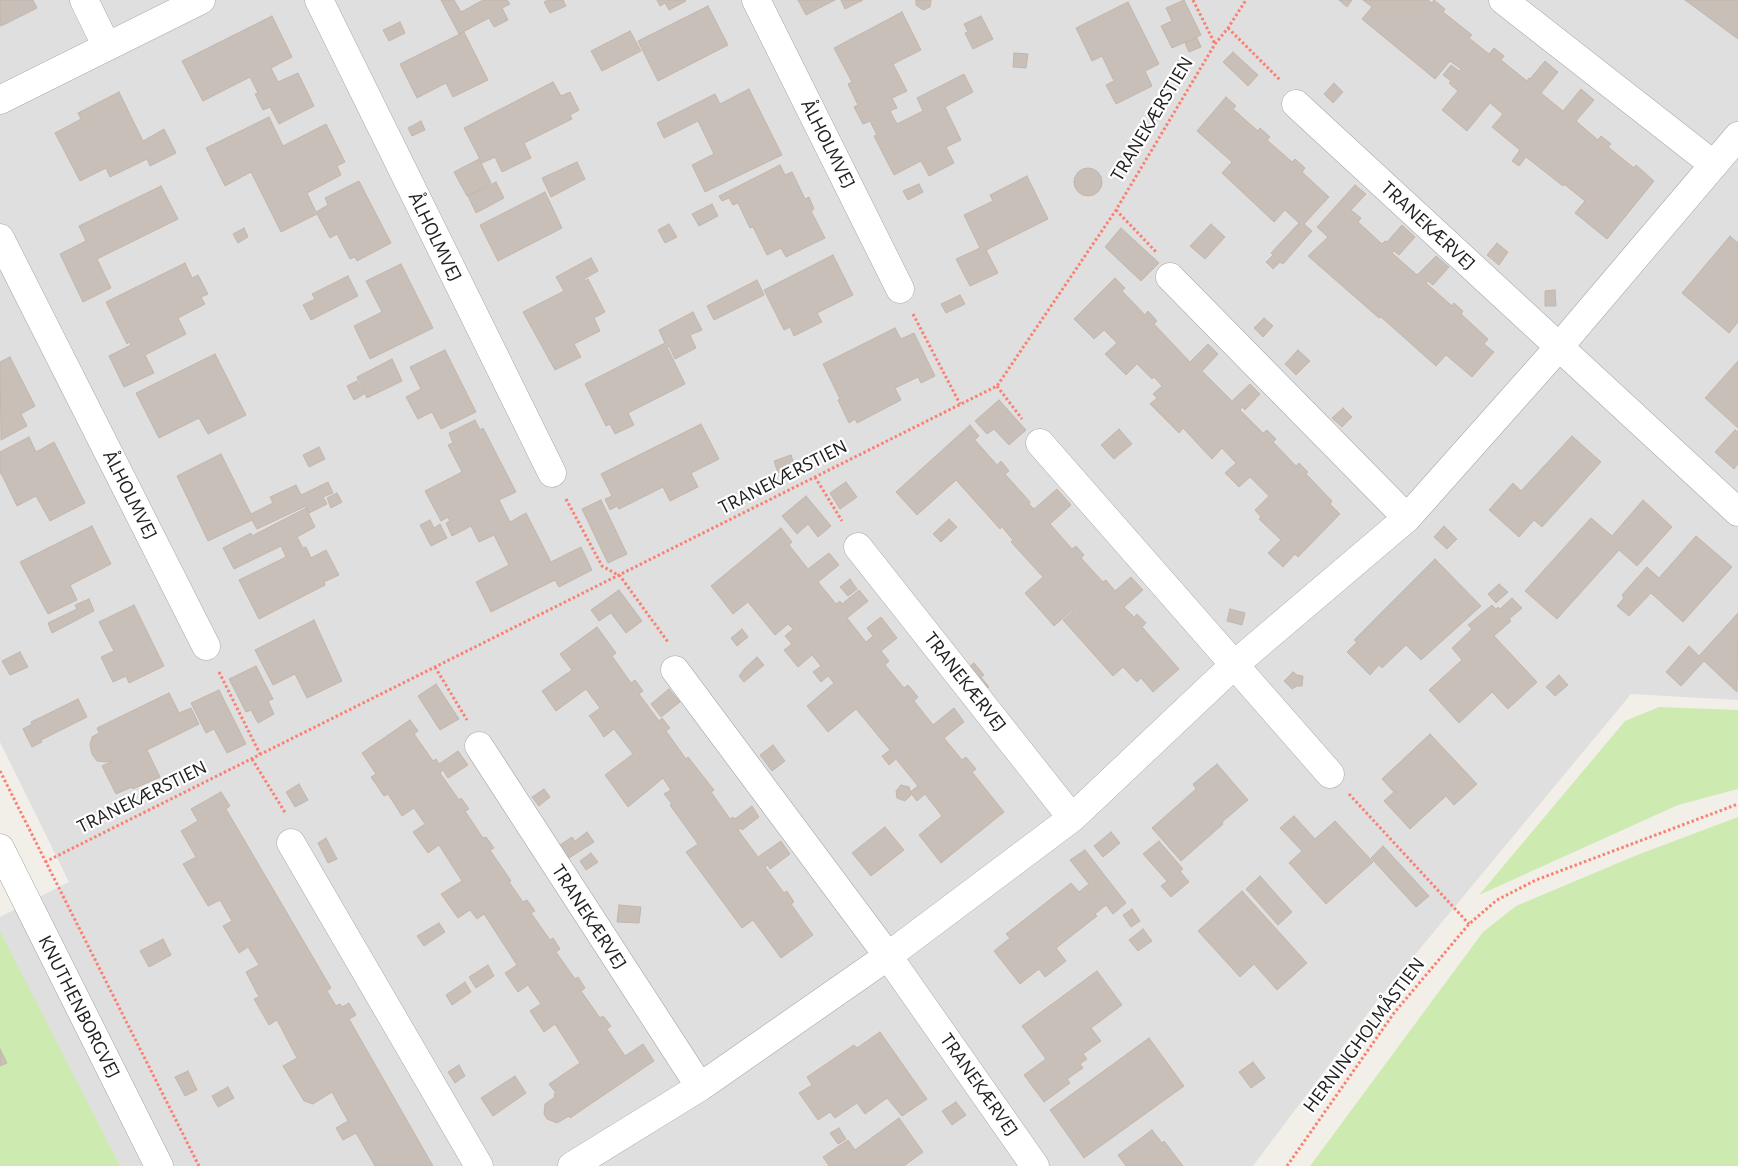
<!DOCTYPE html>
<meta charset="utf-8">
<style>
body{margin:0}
canvas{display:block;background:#f2efe9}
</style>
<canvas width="1738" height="1166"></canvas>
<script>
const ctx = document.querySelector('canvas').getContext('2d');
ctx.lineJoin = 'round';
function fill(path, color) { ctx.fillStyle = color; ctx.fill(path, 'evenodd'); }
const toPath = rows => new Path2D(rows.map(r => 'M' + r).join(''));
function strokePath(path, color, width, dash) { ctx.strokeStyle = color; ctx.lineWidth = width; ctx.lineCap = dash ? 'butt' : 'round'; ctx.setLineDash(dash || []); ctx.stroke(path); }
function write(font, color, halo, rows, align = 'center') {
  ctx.font = font + ' "Alegreya Sans",sans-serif'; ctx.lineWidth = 4.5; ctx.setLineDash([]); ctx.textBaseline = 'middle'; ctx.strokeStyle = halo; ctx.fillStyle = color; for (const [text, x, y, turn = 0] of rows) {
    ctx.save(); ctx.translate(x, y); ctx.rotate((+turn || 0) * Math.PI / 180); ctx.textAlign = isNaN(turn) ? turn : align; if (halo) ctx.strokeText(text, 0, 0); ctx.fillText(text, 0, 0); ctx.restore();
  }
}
fill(toPath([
 [0,0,1738,0,1738,700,1631,694,1380,997,1253,1166,0,1166,0,917,69,882,0,742]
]), '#e0dfdf');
fill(toPath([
 [1659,707,1738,710,1738,789,1678,805,1479,895,1625,721],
 [1738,817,1738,1166,1310,1166,1483,932,1516,906,1637,855],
 [0,931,120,1166,0,1166]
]), '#cdebb0');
const building = toPath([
 [0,0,33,0,37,8,1,26,0,23,0,0],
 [441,0,454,0,461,12,483,0,507,0,510,4,502,8,508,20,494,27,489,18,459,34,441,0],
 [548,0,563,0,566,6,550,13,544,2,548,0],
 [657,0,685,0,686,1,669,10,665,3,660,6,657,0],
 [798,0,835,0,806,15,798,0],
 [841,0,863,0,845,9,841,0],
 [916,0,931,0,930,7,923,10,916,5,916,0],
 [1184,0,1201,35,1172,48,1161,26,1172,21,1166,8,1184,0],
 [1339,0,1352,0,1347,7,1339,0],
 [1363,0,1428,0,1432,3,1434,0,1445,9,1443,12,1472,35,1469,38,1489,54,1494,48,1504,56,1501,60,1527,81,1529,78,1530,79,1545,61,1558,72,1541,93,1563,111,1581,89,1594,100,1576,121,1598,140,1601,136,1611,144,1608,147,1634,168,1636,165,1654,181,1607,239,1575,213,1585,201,1564,184,1563,186,1526,157,1519,166,1512,161,1520,150,1492,127,1503,114,1490,103,1467,131,1442,110,1458,91,1449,83,1451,81,1443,75,1451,65,1459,71,1461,69,1450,61,1435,79,1362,19,1372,7,1363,0],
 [1685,0,1738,0,1738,39,1685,0],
 [1128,2,1159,64,1145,71,1152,86,1116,104,1106,85,1114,81,1102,56,1092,61,1076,28,1128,2],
 [708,6,728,45,658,81,638,41,708,6],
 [902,12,921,50,893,64,907,91,892,98,897,108,890,111,897,124,923,111,917,98,964,74,973,92,945,107,961,140,946,147,954,163,929,176,921,161,894,175,874,136,877,135,870,121,863,124,854,107,858,105,848,84,852,82,834,48,902,12],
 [272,16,292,57,271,68,278,82,298,73,314,106,279,124,270,107,263,110,255,94,258,93,250,77,203,101,182,61,272,16],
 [981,16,993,39,973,49,965,33,968,32,964,24,981,16],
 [400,22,405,33,389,41,383,30,400,22],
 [630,31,641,51,602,71,591,51,630,31],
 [464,32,488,80,453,97,446,83,417,98,400,64,464,32],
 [1197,38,1201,47,1189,52,1185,43,1197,38],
 [1233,52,1258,75,1248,86,1223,62,1233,52],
 [1014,53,1028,54,1026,68,1013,67,1014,53],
 [553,82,561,96,570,92,579,110,570,115,572,119,524,143,531,158,502,172,495,157,482,163,464,128,553,82],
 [1334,83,1343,92,1333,103,1324,94,1334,83],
 [749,89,782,155,705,192,692,165,714,154,698,121,664,138,657,123,715,94,720,104,749,89],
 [119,92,143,141,164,129,176,153,150,166,147,159,110,177,106,168,80,181,55,133,81,119,78,113,119,92],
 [1226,97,1236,106,1233,109,1258,131,1260,128,1270,137,1267,140,1292,162,1295,159,1305,168,1302,172,1329,197,1304,224,1312,231,1283,264,1280,262,1273,269,1266,262,1273,255,1271,253,1299,223,1285,210,1274,222,1222,173,1232,162,1197,131,1226,97],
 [269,117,283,146,326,124,345,162,337,166,341,175,307,193,316,212,328,205,325,198,359,181,391,243,357,261,355,257,350,259,337,234,330,238,317,214,281,232,251,172,225,186,206,148,269,117],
 [421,121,425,130,412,136,408,128,421,121],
 [479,159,491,183,467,196,454,172,479,159],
 [577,162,585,179,551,197,542,178,577,162],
 [780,165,785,175,792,172,805,199,809,197,814,209,811,211,825,238,786,257,781,248,767,255,753,227,750,228,738,203,733,205,729,198,722,201,719,196,780,165],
 '1074 182a14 14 0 1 1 28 0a14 14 0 1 1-28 0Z',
 [1027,176,1048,219,986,250,998,273,970,286,956,259,980,248,964,215,993,201,990,195,1027,176],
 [496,182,504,198,476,213,468,196,496,182],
 [919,184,923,192,908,200,903,191,919,184],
 [1355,185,1366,194,1351,210,1361,218,1358,222,1382,244,1385,241,1387,242,1402,225,1415,237,1399,255,1394,251,1392,253,1417,275,1436,256,1449,267,1433,285,1428,281,1426,283,1452,306,1454,303,1463,311,1461,314,1488,339,1484,344,1494,352,1472,377,1446,355,1436,366,1381,317,1379,318,1308,256,1328,237,1317,227,1355,185],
 [161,186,178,219,97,259,111,288,83,302,60,254,86,241,79,226,161,186],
 [545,192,562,228,498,261,480,225,545,192],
 [712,204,718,216,699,226,692,214,712,204],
 [669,224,677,237,665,243,658,230,669,224],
 [1211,224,1225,237,1205,259,1190,246,1211,224],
 [244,228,248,237,238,243,233,234,244,228],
 [1121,228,1159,263,1141,281,1105,247,1121,228],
 [1730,236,1738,243,1738,322,1729,333,1682,293,1730,236],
 [1497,243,1508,252,1499,265,1487,255,1497,243],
 [833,255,853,295,817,313,822,322,794,336,790,327,784,330,764,290,833,255],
 [591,258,598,271,584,279,585,281,588,279,605,312,594,318,600,331,574,344,581,357,555,370,523,312,564,291,556,277,591,258],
 [185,263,192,278,198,275,208,294,201,297,205,304,178,318,186,334,145,355,154,373,124,387,109,356,131,345,129,342,127,344,106,302,185,263],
 [401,264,433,328,370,359,354,326,382,312,366,281,401,264],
 [348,276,358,296,311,320,303,305,315,299,312,294,348,276],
 [1115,278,1125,288,1122,291,1145,315,1148,311,1157,321,1154,324,1190,362,1208,344,1218,354,1202,371,1232,401,1250,384,1260,394,1245,410,1242,407,1240,410,1263,433,1267,430,1276,439,1273,442,1296,466,1299,463,1308,472,1306,474,1332,501,1330,504,1340,514,1298,557,1295,554,1283,567,1268,553,1281,540,1259,519,1261,517,1255,510,1269,496,1250,477,1239,487,1225,473,1236,463,1222,448,1212,459,1183,428,1179,433,1150,404,1157,398,1153,394,1162,386,1154,377,1152,379,1137,364,1126,375,1105,354,1117,343,1104,330,1094,339,1074,319,1115,278],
 [757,280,764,295,714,320,707,306,757,280],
 [1555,290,1556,306,1545,306,1545,291,1555,290],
 [960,295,965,304,946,313,941,304,960,295],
 [693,312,702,330,690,335,696,348,675,359,669,346,667,347,685,384,628,413,634,425,615,434,610,424,606,426,585,384,665,343,659,330,693,312],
 [1264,318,1273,326,1263,337,1254,328,1264,318],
 [895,328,901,339,914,333,935,376,921,383,918,377,895,388,901,400,857,423,855,419,849,423,838,400,840,399,823,364,895,328],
 [445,350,476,412,441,429,432,412,418,419,406,397,421,389,410,367,445,350],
 [1298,350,1310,361,1296,375,1285,364,1298,350],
 [215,354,246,415,208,434,199,418,159,438,136,393,215,354],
 [10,357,35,406,21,414,27,426,1,440,0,362,10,357],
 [392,359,402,381,367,398,357,377,392,359],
 [1738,361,1738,428,1705,398,1738,361],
 [357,381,364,394,354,400,347,386,357,381],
 [999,400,1026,430,1009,445,994,429,987,434,975,421,999,400],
 [1343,408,1352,417,1342,427,1332,418,1343,408],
 [475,420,480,430,483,428,516,492,499,500,510,522,526,513,551,562,581,547,592,570,559,587,555,580,491,612,476,582,509,565,494,535,479,542,471,526,452,536,446,523,450,521,448,517,441,521,425,491,462,472,448,445,453,443,449,433,475,420],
 [701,424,719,459,691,473,698,487,670,501,663,487,619,509,617,506,610,510,605,499,612,496,601,474,701,424],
 [970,425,979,436,975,440,997,465,1001,461,1009,471,1005,474,1030,502,1029,504,1034,509,1057,489,1071,505,1050,524,1072,549,1076,546,1084,555,1081,558,1103,582,1106,580,1115,591,1131,577,1143,590,1124,607,1134,617,1137,614,1146,623,1142,627,1179,669,1153,692,1141,678,1137,682,1123,667,1113,676,1063,620,1073,611,1072,610,1054,626,1025,593,1043,577,1011,542,1013,540,1002,527,1000,529,956,480,917,515,896,492,970,425],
 [1119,429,1132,444,1114,459,1101,445,1119,429],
 [1735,430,1738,432,1738,464,1734,469,1715,452,1735,430],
 [1572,436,1601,462,1542,527,1534,520,1519,537,1489,510,1513,483,1521,491,1572,436],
 [29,437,36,452,54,442,85,503,50,521,36,496,17,506,1,473,0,474,0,452,29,437],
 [319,447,325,459,309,467,303,455,319,447],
 [221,454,251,514,273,503,270,497,296,485,301,495,328,482,333,493,323,497,327,504,309,513,306,506,257,529,252,520,208,541,177,476,221,454],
 [791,455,795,467,778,473,774,461,791,455],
 [846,482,857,497,840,509,830,493,846,482],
 [337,493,342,502,331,508,327,498,337,493],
 [806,496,831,526,818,537,808,524,797,534,782,516,806,496],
 [601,500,627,554,608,563,582,509,601,500],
 [1643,500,1672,527,1637,566,1619,550,1557,619,1525,591,1591,518,1612,536,1643,500],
 [306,508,315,527,297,537,303,548,306,547,311,558,326,550,339,575,324,582,325,585,259,619,239,580,286,557,281,546,234,569,223,548,251,533,252,536,306,508],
 [949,519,957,527,941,542,933,534,949,519],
 [430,520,434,528,440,524,447,538,431,546,420,525,430,520],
 [92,526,111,564,70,585,77,600,48,614,20,562,92,526],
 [1444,526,1457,539,1447,549,1434,537,1444,526],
 [781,528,792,542,789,545,808,569,829,553,839,565,818,582,836,604,840,601,842,604,859,590,868,601,847,618,866,642,873,636,867,628,881,617,897,638,881,651,889,661,885,665,904,688,908,685,918,697,914,701,933,725,954,708,964,722,944,738,962,760,966,757,976,769,972,772,1004,812,941,863,919,835,942,816,925,794,917,801,910,792,918,786,896,759,889,765,882,756,890,750,856,709,828,732,807,706,834,683,828,676,821,682,813,672,821,666,812,655,798,667,784,650,792,644,785,636,793,629,788,624,775,635,748,602,733,614,711,586,781,528],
 [1696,536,1732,567,1683,622,1651,593,1629,616,1617,606,1624,598,1622,595,1647,567,1659,578,1696,536],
 [1435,559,1481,606,1421,660,1406,645,1382,668,1379,665,1370,675,1347,652,1357,642,1354,640,1435,559],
 [850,579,857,589,848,596,840,587,850,579],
 [1499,584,1508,592,1496,603,1488,594,1499,584],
 [619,590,642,621,626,633,611,613,599,621,591,610,619,590],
 [1512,598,1522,608,1509,619,1511,621,1494,636,1537,682,1508,709,1492,692,1459,723,1429,690,1462,660,1452,648,1472,629,1468,625,1492,605,1496,609,1498,607,1500,609,1512,598],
 [89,599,94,611,52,633,48,623,77,609,75,605,89,599],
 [134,605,164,666,129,683,126,676,113,682,101,657,114,651,99,622,134,605],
 [1230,609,1245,613,1242,625,1227,621,1230,609],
 [1738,613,1737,692,1704,661,1681,686,1666,672,1689,646,1699,656,1738,613],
 [314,620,342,681,307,698,295,674,273,685,255,650,314,620],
 [597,627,616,653,612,656,631,683,635,680,643,691,639,694,659,721,662,718,670,728,666,731,686,759,688,757,714,790,711,792,730,819,733,817,735,819,752,806,759,817,742,830,741,828,738,830,758,857,781,841,790,854,770,869,768,865,765,867,784,893,787,891,794,902,791,904,813,935,781,958,753,920,742,928,686,852,698,844,670,805,672,804,664,794,671,790,663,778,628,807,605,775,633,754,614,729,604,737,591,718,589,716,600,708,586,689,556,711,542,691,572,670,560,654,597,627],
 [742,629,748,637,737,646,731,638,742,629],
 [20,652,28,667,10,675,2,661,20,652],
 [757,657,764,665,744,682,739,676,745,668,757,657],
 [974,663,984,675,981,677,989,687,985,690,965,670,974,663],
 [256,666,273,699,268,701,274,714,258,723,251,710,246,712,229,679,256,666],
 [1293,672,1297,675,1303,676,1302,686,1297,686,1292,689,1284,681,1293,672],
 [1559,675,1568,685,1555,696,1546,687,1559,675],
 [436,684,459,719,440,730,418,696,436,684],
 [669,689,680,702,661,717,651,704,669,689],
 [219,690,246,744,227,753,214,729,206,733,191,703,219,690],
 [169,693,179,713,191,708,199,724,147,750,160,777,133,789,132,787,116,794,102,766,113,761,106,762,97,761,92,754,90,745,92,737,99,733,97,728,169,693],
 [78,699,87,717,41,740,42,742,32,747,23,729,32,724,31,722,78,699],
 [410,720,418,731,414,734,433,761,436,759,439,764,458,751,468,765,448,778,443,770,440,773,459,800,461,798,469,809,465,811,483,838,486,837,494,848,490,850,511,881,509,882,523,902,527,900,535,911,531,913,550,940,553,938,560,949,556,952,575,979,578,977,585,988,581,991,600,1018,603,1016,611,1026,607,1029,625,1056,643,1044,654,1061,570,1118,569,1116,557,1123,547,1119,544,1114,545,1104,555,1097,554,1094,556,1093,549,1084,580,1063,555,1024,544,1032,530,1011,541,1004,528,985,518,992,505,973,517,965,484,914,477,919,470,910,458,918,441,894,462,881,439,845,428,853,413,832,425,824,414,808,402,816,388,794,384,796,371,777,376,774,362,753,410,720],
 [1430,734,1477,784,1454,805,1446,796,1410,829,1384,801,1394,792,1382,779,1430,734],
 [773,745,785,761,772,771,760,755,773,745],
 [1217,764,1248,800,1222,822,1223,824,1181,861,1152,828,1196,789,1193,784,1217,764],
 [299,784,308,800,295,807,286,792,299,784],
 [901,785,909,787,911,795,905,801,897,798,896,791,901,785],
 [544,789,550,797,539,806,532,797,544,789],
 [221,792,230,806,226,809,331,988,327,991,336,1006,340,1004,342,1007,349,1003,356,1015,349,1019,433,1166,375,1166,356,1133,343,1140,336,1128,348,1121,332,1092,313,1104,304,1101,283,1066,297,1058,277,1020,269,1025,254,999,259,997,246,972,259,965,248,947,239,953,223,926,232,921,220,900,208,906,183,864,196,857,181,831,198,821,191,809,221,792],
 [1294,816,1315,839,1335,821,1373,862,1326,904,1289,863,1302,851,1280,828,1294,816],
 [885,827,904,850,871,876,852,853,885,827],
 [587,832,594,842,569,858,560,845,572,837,575,841,587,832],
 [1111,832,1120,843,1103,857,1094,846,1111,832],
 [326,838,337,859,328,863,318,843,326,838],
 [1159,841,1183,869,1180,871,1189,882,1171,897,1161,886,1167,881,1143,854,1159,841],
 [1383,846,1429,896,1416,907,1371,858,1383,846],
 [1085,850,1126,903,1113,914,1106,905,1095,914,1097,916,1056,948,1066,961,1045,977,1039,969,1020,984,994,951,1010,938,1006,934,1071,883,1079,892,1089,884,1070,860,1085,850],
 [591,853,598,862,586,870,580,861,591,853],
 [1260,876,1292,912,1278,925,1246,889,1260,876],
 [1242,891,1307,963,1277,990,1254,964,1240,977,1198,931,1242,891],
 [619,905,641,907,639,923,617,922,619,905],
 [1132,909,1140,921,1131,927,1123,915,1132,909],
 [439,923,445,932,424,946,417,936,439,923],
 [1143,929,1152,941,1138,951,1129,940,1143,929],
 [163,939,171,955,149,967,140,951,163,939],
 [488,965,494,976,476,988,469,977,488,965],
 [1097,971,1122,1005,1091,1028,1101,1041,1083,1054,1087,1059,1080,1064,1083,1068,1067,1079,1070,1083,1044,1102,1024,1075,1046,1059,1022,1026,1097,971],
 [465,982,471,992,452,1005,446,995,465,982],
 [880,1032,927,1099,902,1116,887,1098,865,1114,857,1103,835,1118,830,1112,818,1120,799,1093,812,1085,807,1077,854,1045,857,1048,880,1032],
 [1149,1038,1184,1086,1084,1158,1050,1110,1149,1038],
 [0,1049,7,1063,0,1066,0,1049],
 [1253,1062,1265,1078,1251,1088,1239,1072,1253,1062],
 [459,1065,465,1076,455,1083,448,1072,459,1065],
 [188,1071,197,1090,185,1096,175,1077,188,1071],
 [515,1076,526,1093,493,1116,481,1098,515,1076],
 [228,1087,234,1098,218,1107,212,1096,228,1087],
 [956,1102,966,1115,952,1125,942,1111,956,1102],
 [899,1118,923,1152,904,1166,829,1166,823,1157,848,1140,855,1150,899,1118],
 [839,1128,846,1139,838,1144,830,1133,839,1128],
 [1152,1130,1162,1143,1164,1141,1183,1166,1126,1166,1118,1155,1152,1130]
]);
fill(building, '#c7bfb8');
strokePath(building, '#c4b6ab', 1);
const minor = toPath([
 [84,0,107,47],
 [319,0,552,473],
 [756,0,900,289],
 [1503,0,1714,165],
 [0,100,201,0],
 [1296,104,1738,512],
 [0,238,206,646],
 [1170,277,1407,518],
 [1040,443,1330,774],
 [858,547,1072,818],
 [675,670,888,956,1035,1166],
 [479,746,700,1087],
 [291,843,479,1166],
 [0,848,159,1166],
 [572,1166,700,1087,888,956,1072,818,1234,665,1407,518,1559,347,1738,136]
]);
strokePath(minor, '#a9a9a9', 29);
strokePath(toPath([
 [1193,0,1215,44],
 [1228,28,1281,81],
 [1116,210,1157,253],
 [913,314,960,404],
 [997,386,1022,419],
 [815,477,842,521],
 [566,499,602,566,620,576,668,642],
 [435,667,467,720],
 [219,672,260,754],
 [252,759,286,814],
 [0,771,199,1166],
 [1349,794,1469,924],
 [45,862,997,386,1116,210,1215,44,1228,28,1246,0],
 [1287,1166,1394,1013,1469,924,1497,900,1536,880,1738,804]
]), '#fa8072', 3, [2.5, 2.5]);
strokePath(minor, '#fff', 28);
write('20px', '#222', '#fff', [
 ["TRANEKÆRSTIEN",1152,119,-59],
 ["ÅLHOLMVEJ",828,144,63],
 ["TRANEKÆRVEJ",1428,226,43],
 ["ÅLHOLMVEJ",435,237,64],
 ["TRANEKÆRSTIEN",783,477,-27],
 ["ÅLHOLMVEJ",130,495,63],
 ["TRANEKÆRVEJ",965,682,52],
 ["TRANEKÆRSTIEN",142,797,-26],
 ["TRANEKÆRVEJ",589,917,57],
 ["KNUTHENBORGVEJ",79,1007,63],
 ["HERNINGHOLMÅSTIEN",1364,1035,-53],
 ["TRANEKÆRVEJ",979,1085,55]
]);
</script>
